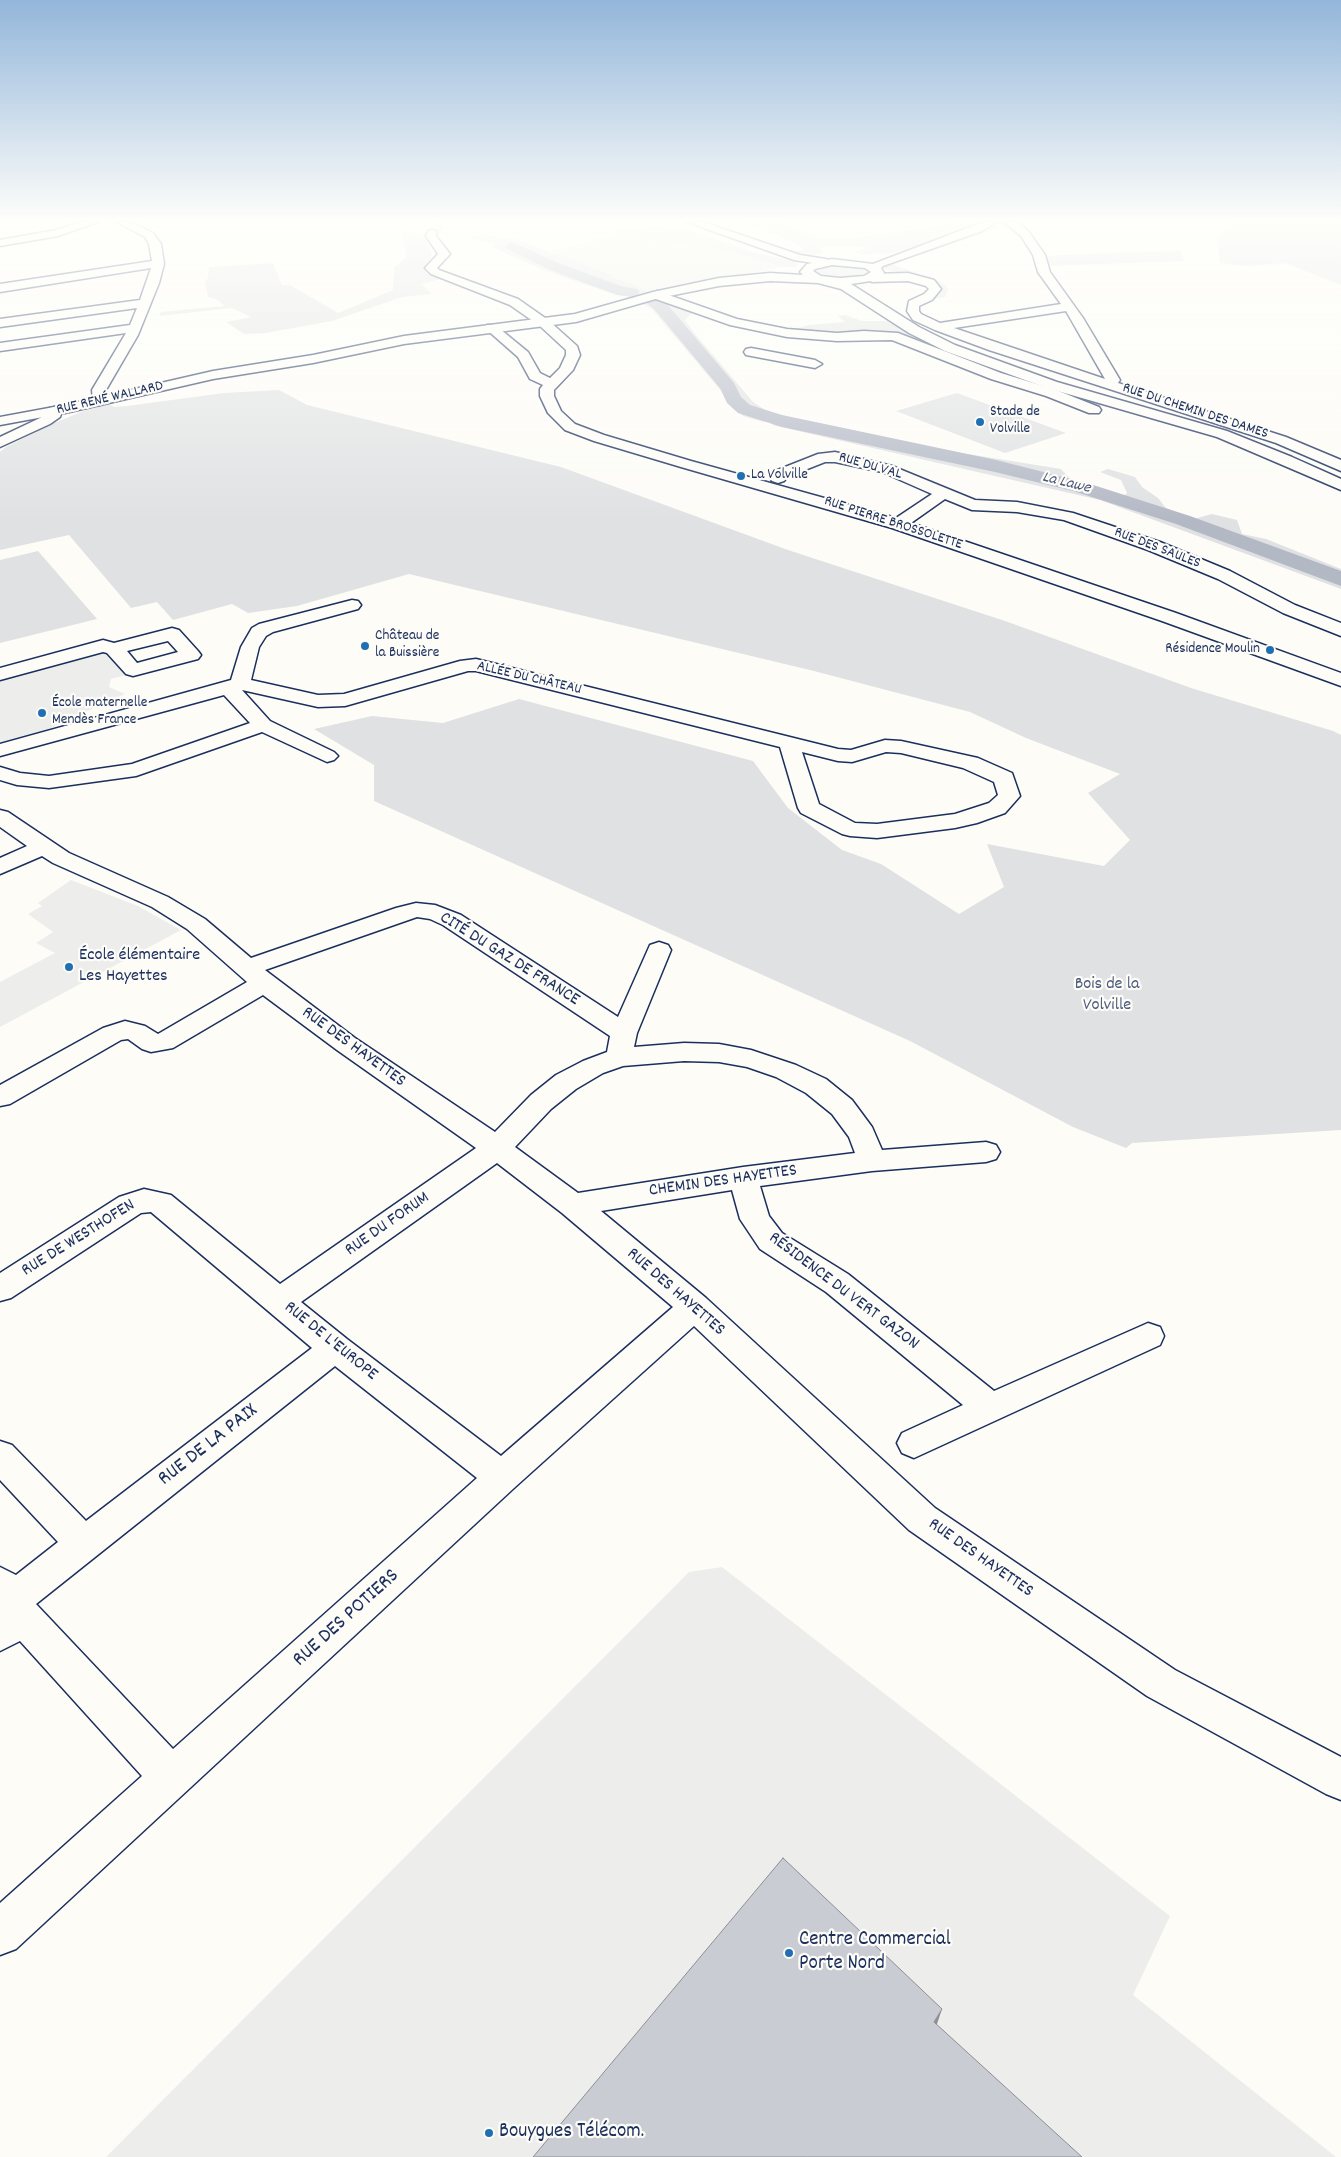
<!DOCTYPE html>
<meta charset="utf-8">
<style>
body{margin:0}
canvas{display:block;background:#fdfcf7}
</style>
<canvas width="1341" height="2157"></canvas>
<script>
const ctx = document.querySelector('canvas').getContext('2d');
ctx.lineJoin = 'round';
function fill(path, color) { ctx.fillStyle = color; ctx.fill(path, 'evenodd'); }
const toPath = rows => new Path2D(rows.map(r => 'M' + r).join(''));
function strokePath(path, color, width, dash) { ctx.strokeStyle = color; ctx.lineWidth = width; ctx.lineCap = dash ? 'butt' : 'round'; ctx.setLineDash(dash || []); ctx.stroke(path); }
function write(font, color, halo, rows, align = 'center') {
  ctx.font = font + ' Dekko,sans-serif'; ctx.lineWidth = 4.5; ctx.setLineDash([]); ctx.textBaseline = 'middle'; ctx.strokeStyle = halo; ctx.fillStyle = color; for (const [text, x, y, turn = 0] of rows) {
    ctx.save(); ctx.translate(x, y); ctx.rotate((+turn || 0) * Math.PI / 180); ctx.textAlign = isNaN(turn) ? turn : align; if (halo) ctx.strokeText(text, 0, 0); ctx.fillText(text, 0, 0); ctx.restore();
  }
}
fill(toPath([
 [618,234,730,252,783,267,651,293,630,283,609,277,612,275,550,252],
 [110,649,127,675,111,679,109,687,125,694,42,732,0,744,0,678],
 [71,880,138,906,181,930,0,1027,0,982,55,953,36,943,53,932,28,914,42,906,38,903],
 [722,1567,1170,1916,1133,1995,1336,2157,106,2157,689,1572]
]), '#edeeec');
fill(toPath([
 [741,222,785,222,797,230,818,238,859,237,895,233,956,222,984,222,911,248,887,254,877,253,864,255,855,252,868,247,831,246,819,248,824,253,812,255,810,258,792,253,804,249,784,238],
 [1233,222,1341,222,1341,285,1285,263,1247,266,1220,263,1217,238],
 [658,226,688,230,756,253,792,261,797,263,797,267,783,267,730,252,618,234,618,230],
 [991,226,1005,226,892,264,939,281,946,286,948,291,945,297,928,300,940,293,940,288,915,277,884,269,884,266,887,264,972,235],
 [401,231,425,235,432,255,424,270,428,274,440,279,422,284,432,294,402,297,332,321,265,333,244,334,226,322,251,317,232,308,159,316,161,312,225,306,216,299,208,297,205,281,208,278,209,267,273,263,282,285,290,285,338,313,393,290,394,268,407,256],
 [485,235,518,240,612,275,610,277,630,283,650,293,636,296,628,292,610,293,543,270,492,247,495,244,468,238],
 [1181,250,1184,261,1048,266,1041,256],
 [832,265,851,265,867,269,871,271,871,274,850,280,822,277,817,274,815,271,818,268],
 [654,300,664,300,694,311,685,320,695,334,753,402,770,413,778,415,764,422,743,416,737,410,652,309,640,303],
 [845,315,862,321,887,321,915,336,909,339,836,336,789,331,809,325,845,322,838,316],
 [279,390,307,405,561,467,788,550,1005,621,1191,688,1333,731,1341,735,1341,1130,1132,1143,1126,1148,1073,1127,910,1041,374,801,374,765,314,729,372,716,443,723,519,699,753,761,788,808,842,850,881,864,959,914,1004,887,987,844,1104,866,1130,840,1088,793,1120,774,1026,738,970,712,814,671,409,574,297,606,248,613,232,604,173,620,157,602,131,608,69,535,0,550,0,452,6,447,52,424,86,410,109,404,114,407,127,406,224,393],
 [957,393,1066,433,1005,453,896,411],
 [787,417,937,449,1061,469,1073,482,1107,493,1124,496,1127,493,1121,480,1100,472,1108,469,1135,477,1142,487,1158,498,1166,508,1194,519,1212,514,1237,520,1242,534,1266,539,1341,569,1341,589,1100,500,772,425],
 [38,551,97,619,0,643,0,560]
]), '#e0e1e3');
fill(toPath([
 [512,242,558,263,624,287,637,289,640,292,637,295,632,297,617,295,548,269,507,249,505,246,512,242],
 [653,296,667,304,734,383,741,397,750,405,782,415,996,460,1087,483,1190,516,1341,571,1341,586,1176,524,1073,491,995,472,782,427,738,413,727,403,720,388,655,310,648,304,645,301,648,298,653,296]
]), '#b3b8c5');
strokePath(toPath([
 [432,233,440,224]
]), '#d0d3d8', 12, [12, 6]);
const minor = toPath([
 [81,222,98,222,58,236,0,246,0,240,56,230,81,222],
 [117,222,131,222,153,233,161,244,164,264,159,283,138,335,106,390,107,401,100,405,93,401,92,390,126,333,0,351,0,343,130,325,137,308,0,327,0,319,140,300,151,268,0,292,0,284,152,261,149,244,145,237,117,222],
 [687,222,703,222,800,255,826,259,832,262,826,265,794,260,687,222],
 [1000,222,1017,222,1029,232,1045,255,1050,272,1083,318,1120,380,1118,383,1286,437,1341,460,1341,471,1276,443,989,350,935,330,913,320,907,311,909,301,924,294,929,289,926,286,908,281,872,282,866,278,872,274,908,273,934,280,941,289,932,300,919,306,919,311,921,314,940,323,1061,304,1038,272,1033,255,1021,236,1009,226,1000,222],
 [1066,311,1105,379,954,328,1066,311],
 [432,230,436,231,436,236,450,254,437,268,439,270,518,299,548,320,577,346,580,355,573,370,554,390,554,396,561,411,575,424,604,435,691,461,896,518,932,494,882,472,835,462,825,462,787,477,784,481,778,483,772,481,770,478,775,471,818,454,835,452,892,466,975,500,1017,502,1073,513,1160,542,1230,571,1295,605,1341,623,1341,636,1283,613,1218,579,1148,550,1064,520,1017,512,972,510,945,499,911,523,1176,613,1341,673,1341,686,1162,621,892,528,681,467,594,441,565,430,548,413,540,396,540,389,543,385,530,379,518,357,485,328,487,325,495,325,528,352,540,373,550,378,560,368,566,355,566,350,540,326,510,305,431,274,425,268,438,254,426,236,428,231,432,230],
 [657,291,737,319,787,329,837,333,864,331,898,333,1001,373,1056,390,1099,407,1101,410,1099,413,1089,413,1046,396,991,379,892,340,837,341,787,337,730,325,653,298,651,295,657,291],
 [751,348,815,360,822,364,815,368,746,355,744,352,746,349,751,348],
 [55,407,60,408,62,411,60,417,50,424,0,447,0,437,40,418,48,412,50,408,55,407],
 [352,600,358,601,361,605,358,609,273,632,266,636,259,647,251,680,318,695,344,694,460,661,476,659,838,749,851,750,885,740,901,741,978,758,1012,773,1020,796,1005,813,977,823,955,828,877,838,850,836,842,834,801,813,798,808,780,747,476,671,468,671,345,706,318,707,242,690,270,721,334,752,338,756,334,760,327,762,262,732,136,776,49,788,17,785,0,780,0,767,20,773,49,776,132,764,250,723,224,695,0,756,0,744,231,680,241,647,252,628,259,624,352,600],
 [802,752,838,761,852,762,886,752,901,753,963,768,994,782,998,795,989,803,955,814,877,824,855,823,819,804,802,752],
 [172,628,179,630,198,651,201,655,198,659,133,676,126,674,107,653,103,652,0,680,0,668,103,640,114,643,172,628],
 [168,641,178,652,137,663,127,651,168,641],
 [0,810,8,812,69,853,168,897,205,919,251,958,396,908,416,903,435,905,461,915,618,1017,650,945,659,942,668,945,671,950,637,1033,634,1047,684,1043,719,1044,751,1050,796,1065,826,1079,852,1100,872,1127,882,1150,986,1142,996,1145,1000,1152,996,1159,986,1162,872,1171,760,1186,769,1216,782,1233,848,1274,994,1391,1148,1323,1160,1327,1164,1336,1160,1345,914,1458,902,1453,897,1443,902,1433,963,1405,826,1292,760,1249,740,1219,732,1190,601,1211,706,1298,935,1508,1175,1670,1341,1757,1341,1800,1326,1794,1147,1696,909,1530,694,1326,514,1488,16,1949,0,1955,0,1903,142,1776,20,1641,0,1651,0,1567,16,1575,58,1542,0,1480,0,1441,12,1445,86,1521,312,1348,151,1212,141,1213,11,1298,0,1301,0,1273,119,1197,144,1189,171,1195,280,1284,476,1148,337,1050,263,995,173,1048,151,1052,142,1049,128,1039,121,1040,10,1104,0,1106,0,1085,103,1028,125,1021,145,1026,158,1034,247,982,187,929,152,907,53,863,42,856,0,874,0,858,27,846,0,827,0,810],
 [417,917,430,919,443,925,610,1036,607,1052,583,1061,556,1075,531,1095,495,1132,355,1038,265,970,417,917],
 [684,1061,719,1062,747,1067,776,1077,806,1093,832,1114,849,1137,855,1153,743,1167,578,1193,515,1147,551,1109,576,1089,603,1073,623,1066,684,1061],
 [497,1163,562,1213,673,1307,501,1456,347,1339,301,1302,497,1163],
 [335,1366,477,1478,173,1749,36,1604,335,1366]
]);
const major = toPath([
 [983,222,996,222,982,231,883,266,881,268,884,273,882,275,871,281,851,284,919,327,955,345,1057,382,1227,431,1292,457,1341,479,1341,490,1217,437,1047,388,945,351,909,333,841,289,818,283,770,281,719,286,659,298,576,322,404,344,313,363,213,379,65,413,0,425,0,417,65,405,213,371,313,355,404,336,575,314,653,292,719,278,770,273,803,275,800,272,807,264,832,259,873,264,983,222],
 [832,265,865,268,871,272,864,276,840,278,821,276,813,271,815,269,832,265]
]);
strokePath(minor, '#1b2f5e', 3);
strokePath(major, '#1b2f5e', 3);
fill(minor, '#fdfcf7');
fill(major, '#fdfcf7');
fill(toPath([
 [942,2009,936,2027,934,2022]
]), '#8d8f94');
const building = toPath([
 [783,1858,942,2009,934,2022,1082,2157,533,2157,783,1858]
]);
fill(building, '#c9ccd3');
strokePath(building, '#8d8f94', 1);
const sky = ctx.createLinearGradient(0, 0, 0, 524);
sky.addColorStop(0, '#93b6da');
sky.addColorStop(0.42, '#fefefb');
sky.addColorStop(1, '#fefefb00');
ctx.fillStyle = sky;
ctx.fillRect(0, 0, 1341, 524);
for (const [x, y, r, color] of [
 [980,422,5,"#1f6fb2"],
 [741,476,5,"#1f6fb2"],
 [365,646,5,"#1f6fb2"],
 [1270,650,5,"#1f6fb2"],
 [42,713,5,"#1f6fb2"],
 [69,967,5,"#1f6fb2"],
 [789,1953,5,"#1f6fb2"],
 [489,2133,5,"#1f6fb2"]
]) { const dot = new Path2D(); dot.arc(x, y, r, 0, 2 * Math.PI); ctx.fillStyle = color; ctx.fill(dot); strokePath(dot, '#fdfcf7', 2); }
write('15px', '#1b2f5e', '#fdfcf7', [
 ["RUE RENÉ WALLARD",110,399,-13],
 ["RUE DU CHEMIN DES DAMES",1195,412,18],
 ["RUE DU VAL",870,467,16],
 ["RUE PIERRE BROSSOLETTE",893,524,18],
 ["RUE DES SAULES",1157,549,21],
 ["ALLÉE DU CHÂTEAU",529,679,13]
]);
write('15px', '#1b2f5e', '#fdfcf7', [
 ["Stade de",990,413],
 ["Volville",990,430],
 ["La Volville",751,476],
 ["Château de",375,637],
 ["la Buissière",375,654],
 ["Résidence Moulin",1260,650,"right"],
 ["École maternelle",52,704],
 ["Mendès France",52,721]
], 'left');
write('italic 16px', '#49587d', '#fdfcf7', [
 ["La Lawe",1066,484,14]
]);
write('18px', '#1b2f5e', '#fdfcf7', [
 ["École élémentaire",79,957],
 ["Les Hayettes",79,978]
], 'left');
write('18px', '#1b2f5e', '#fdfcf7', [
 ["CITÉ DU GAZ DE FRANCE",509,960,32],
 ["RUE DES HAYETTES",353,1048,36],
 ["CHEMIN DES HAYETTES",723,1182,-8],
 ["RUE DU FORUM",388,1225,-35],
 ["RUE DE WESTHOFEN",79,1239,-32],
 ["RÉSIDENCE DU VERT GAZON",843,1292,37],
 ["RUE DES HAYETTES",675,1293,41],
 ["RUE DE L'EUROPE",330,1342,39],
 ["RUE DES HAYETTES",980,1559,35]
]);
write('18px', '#4c5c7f', '#fdfcf7', [
 ["Bois de la",1107,986],
 ["Volville",1107,1007]
]);
write('21px', '#1b2f5e', '#fdfcf7', [
 ["RUE DE LA PAIX",209,1446,-38],
 ["RUE DES POTIERS",347,1619,-42]
]);
write('21px', '#1b2f5e', '#fdfcf7', [
 ["Centre Commercial",799,1941],
 ["Porte Nord",799,1965],
 ["Bouygues Télécom.",499,2133]
], 'left');
</script>
